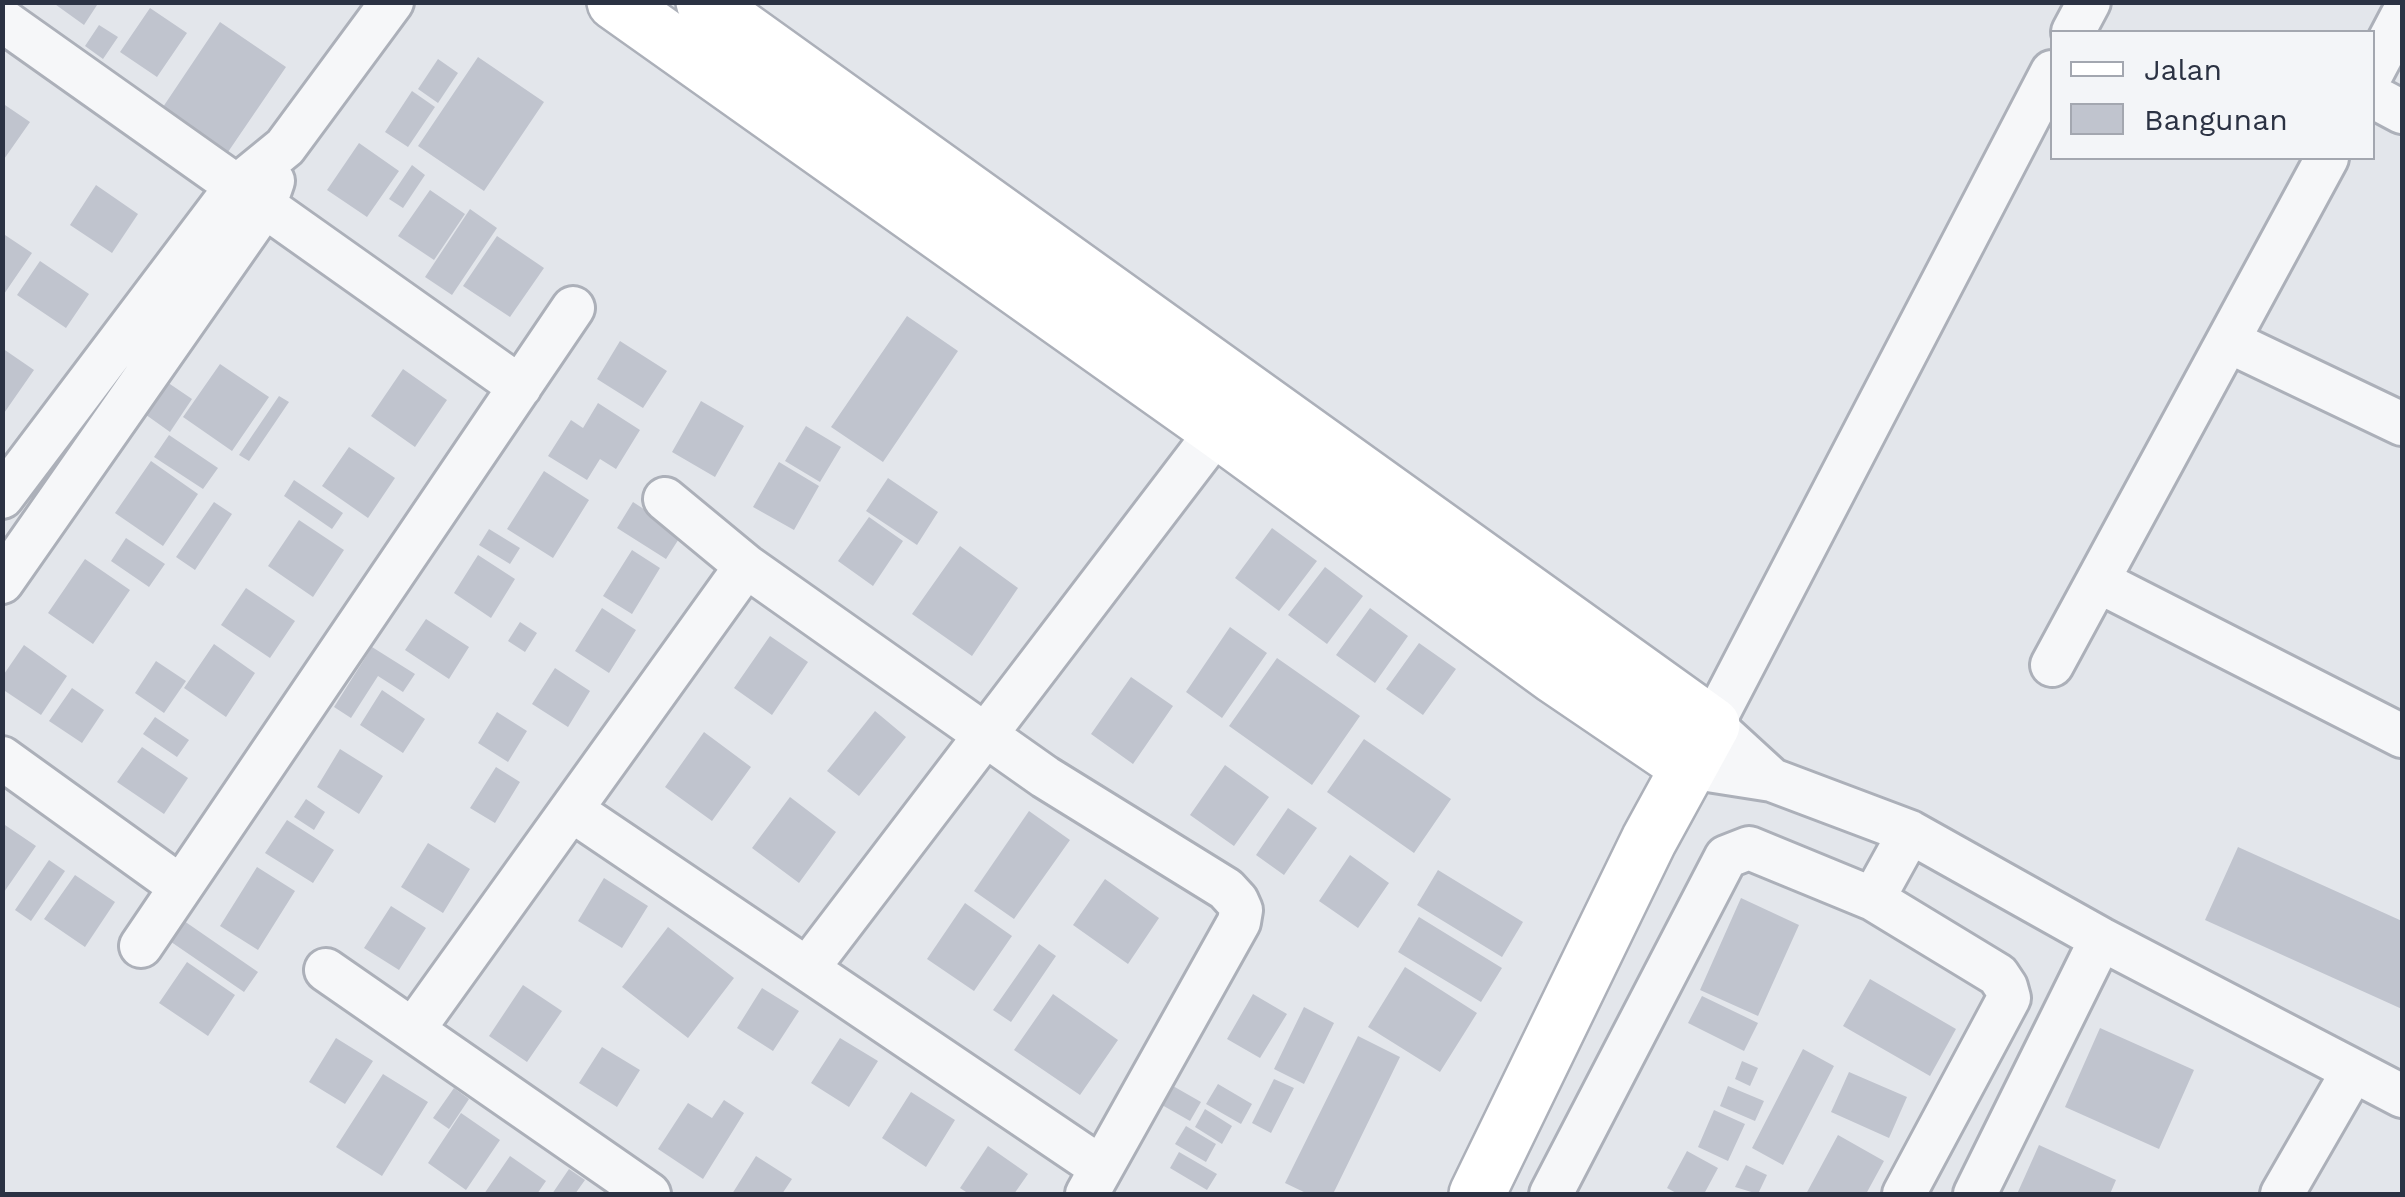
<!DOCTYPE html>
<style>
body{margin:0}
#map{position:relative;width:2405px;height:1197px;overflow:hidden;background:#e3e6eb;font-family:"Work Sans",sans-serif}
canvas{display:block}
.frame{position:absolute;inset:0;border:5px solid #2b3243;pointer-events:none}
.legend{position:absolute;left:2050px;top:30px;width:325px;height:130px;box-sizing:border-box;background:#f3f5f8;border:2px solid #a3a7b0;margin:0;padding:12px 18px;list-style:none;font-size:30px;color:#2b3243}
.legend li{display:flex;align-items:center;gap:20px;height:50px}
.legend b{width:50px;border:2px solid #a3a7b0}
</style>
<div id="map">
<canvas width="2405" height="1197"></canvas>
<div class="frame"></div>
<ul class="legend">
<li><b style="height:12px;background:#fff"></b>Jalan</li>
<li><b style="height:28px;background:#c0c4ce"></b>Bangunan</li>
</ul>
</div>
<script>
const ctx = document.querySelector('canvas').getContext('2d');
ctx.lineJoin = 'round';
function fill(path, color) { ctx.fillStyle = color; ctx.fill(path, 'evenodd'); }
const toPath = rows => new Path2D(rows.map(r => 'M' + r).join(''));
function strokePath(path, color, width, dash) { ctx.strokeStyle = color; ctx.lineWidth = width; ctx.lineCap = dash ? 'butt' : 'round'; ctx.setLineDash(dash || []); ctx.stroke(path); }
fill(toPath([
 [52,2,99,2,84,25],
 [150,8,187,33,157,77,120,52],
 [220,22,286,67,228,152,163,107],
 [99,25,118,37,103,59,85,46],
 [478,57,544,102,484,191,418,146],
 [438,59,458,73,438,103,418,89],
 [412,91,435,107,408,147,385,132],
 [2,103,30,122,2,162],
 [359,143,399,171,367,217,327,190],
 [412,165,425,175,403,208,389,199],
 [96,185,138,214,112,253,70,225],
 [430,190,465,214,434,260,398,236],
 [470,209,497,228,452,295,425,277],
 [2,233,32,253,2,297],
 [497,236,544,268,510,317,463,286],
 [40,261,89,294,66,328,17,295],
 [907,316,958,351,883,462,831,427],
 [620,341,667,371,643,408,597,379],
 [2,348,34,370,2,416],
 [220,364,269,397,232,451,183,417],
 [403,369,447,400,415,447,371,416],
 [164,380,192,399,170,432,142,412],
 [279,396,289,402,249,461,239,455],
 [701,401,744,426,715,477,672,452],
 [598,403,640,430,616,469,600,459,587,480,548,456,571,420,583,428],
 [806,426,841,447,820,482,785,461],
 [169,435,218,468,203,489,154,457],
 [349,447,395,478,368,518,322,486],
 [151,461,198,494,163,546,115,513],
 [779,462,819,486,794,530,753,507],
 [544,471,589,500,553,558,507,529],
 [888,478,938,512,917,545,866,511],
 [294,480,343,513,332,529,284,496],
 [214,502,232,514,195,570,176,557],
 [633,502,682,534,666,559,617,528],
 [869,517,903,541,873,586,838,561],
 [299,520,344,550,313,597,268,566],
 [1272,528,1317,561,1279,611,1235,578],
 [489,529,520,548,510,564,479,545],
 [126,538,165,564,149,587,111,561],
 [960,546,1018,588,972,656,912,614],
 [632,550,660,568,632,614,603,596],
 [478,555,515,579,491,618,454,593],
 [85,559,130,590,93,644,48,613],
 [1325,567,1363,596,1327,644,1288,615],
 [246,588,295,621,270,658,221,625],
 [602,608,636,630,609,673,575,651],
 [1370,608,1408,636,1375,683,1336,655],
 [426,619,469,647,449,679,405,650],
 [520,622,537,633,525,652,508,641],
 [1230,627,1267,653,1222,718,1186,692],
 [770,636,808,662,772,715,734,688],
 [1419,643,1456,669,1423,715,1386,689],
 [214,644,255,673,226,717,184,688],
 [24,645,67,676,41,715,2,689,2,677],
 [372,647,415,674,403,692,378,676,351,718,334,707],
 [1277,658,1360,716,1312,785,1229,726],
 [156,661,186,681,164,713,135,693],
 [555,668,590,691,568,727,532,704],
 [1131,677,1173,706,1133,764,1091,734],
 [72,688,104,710,82,743,49,721],
 [382,690,425,719,403,753,360,725],
 [875,711,906,737,859,796,827,771],
 [497,712,527,731,508,762,478,743],
 [155,717,189,740,177,757,143,734],
 [704,732,751,767,712,821,665,787],
 [1364,739,1451,799,1414,853,1327,792],
 [142,747,188,778,164,814,117,782],
 [340,749,383,776,359,814,317,787],
 [1225,765,1269,797,1234,846,1190,815],
 [496,767,520,782,495,823,470,808],
 [790,797,836,832,799,883,752,848],
 [306,799,325,812,314,830,294,817],
 [1288,808,1317,828,1284,875,1256,855],
 [1029,811,1070,840,1014,919,974,891],
 [287,820,334,850,313,883,265,853],
 [2,823,36,846,2,895],
 [428,843,470,869,443,913,401,887],
 [2238,847,2402,921,2402,1009,2205,920],
 [1350,855,1389,883,1358,928,1319,901],
 [49,860,65,871,31,921,15,910],
 [257,867,295,891,258,950,220,926],
 [1438,870,1523,922,1502,957,1417,905],
 [75,875,115,902,85,947,44,919],
 [604,878,648,906,622,948,578,921],
 [1105,879,1159,918,1128,964,1073,925],
 [1741,898,1799,925,1758,1016,1700,990],
 [965,903,1012,936,974,991,927,959],
 [391,906,426,928,399,970,364,948],
 [174,914,258,972,244,992,161,935],
 [1419,917,1502,968,1481,1002,1398,952],
 [668,927,734,978,688,1038,622,987],
 [1039,944,1056,956,1011,1022,993,1010],
 [187,962,235,995,208,1036,159,1003],
 [1405,967,1477,1013,1440,1072,1368,1027],
 [1870,979,1956,1029,1930,1076,1843,1026],
 [523,985,562,1011,527,1062,489,1036],
 [762,988,799,1011,773,1051,737,1028],
 [1053,994,1118,1040,1080,1095,1014,1050],
 [1253,994,1287,1014,1260,1058,1227,1039],
 [1702,996,1758,1023,1744,1051,1688,1023],
 [1304,1007,1334,1023,1304,1084,1274,1069],
 [2100,1028,2194,1070,2159,1149,2065,1107],
 [1358,1036,1400,1057,1333,1194,1308,1194,1285,1183],
 [336,1038,373,1061,345,1104,309,1082],
 [840,1038,878,1061,849,1107,811,1083],
 [602,1047,640,1070,617,1107,579,1083],
 [1803,1049,1834,1066,1783,1165,1752,1148],
 [1742,1061,1758,1068,1750,1086,1735,1079],
 [1849,1072,1907,1097,1889,1138,1831,1112],
 [383,1074,428,1102,382,1176,336,1147],
 [1274,1079,1294,1088,1271,1133,1252,1123],
 [1218,1084,1252,1104,1241,1124,1206,1104],
 [1173,1086,1201,1102,1190,1121,1162,1105],
 [1728,1086,1764,1101,1755,1121,1720,1106],
 [454,1088,469,1099,449,1129,433,1118],
 [911,1092,955,1120,926,1167,882,1138],
 [724,1100,744,1113,703,1179,658,1149,688,1103,712,1118],
 [1205,1109,1232,1126,1222,1144,1195,1127],
 [1714,1110,1745,1124,1728,1161,1698,1147],
 [461,1113,500,1140,466,1190,428,1163],
 [1186,1126,1216,1144,1206,1162,1175,1144],
 [1838,1135,1884,1161,1866,1194,1806,1194],
 [2039,1145,2116,1180,2110,1194,2017,1194],
 [988,1146,1028,1174,1014,1194,969,1194,960,1188],
 [1687,1151,1718,1168,1704,1194,1678,1194,1667,1188],
 [1179,1152,1217,1174,1207,1190,1170,1168],
 [510,1156,546,1181,537,1194,484,1194],
 [756,1156,792,1179,782,1194,732,1194],
 [1746,1165,1767,1175,1758,1194,1735,1187],
 [569,1169,585,1180,575,1194,552,1194]
]), '#c0c4ce');
const street = toPath([
 [2,20,520,387],
 [2073,32,2089,2],
 [2372,73,2402,16],
 [2372,96,2402,112],
 [2228,341,2402,424],
 [2,497,236,187,285,147,392,2],
 [665,499,746,566,1045,777,1226,889,1237,901,1241,910,1239,922,1087,1194],
 [2098,581,2402,736],
 [2,582,264,207,273,181],
 [2052,665,2327,158],
 [2,758,181,887],
 [1689,767,1772,780,1910,832,2101,939,2402,1096],
 [1772,780,1712,725,2052,72],
 [573,811,1100,1167],
 [1873,899,1910,832],
 [141,946,573,308],
 [807,969,1237,405],
 [326,970,649,1194],
 [413,1030,746,566],
 [1551,1194,1726,857,1749,848,1873,899,1998,975,2006,987,2009,998,1904,1194],
 [1975,1194,2101,939],
 [2282,1194,2353,1071]
]);
const secondary = toPath([
 [615,2,1218,430,1555,676,1689,767],
 [704,2,1712,725,1649,840,1477,1194]
]);
strokePath(street, '#acb0b9', 48);
strokePath(secondary, '#acb0b9', 60);
strokePath(street, '#f6f7f9', 42);
strokePath(secondary, '#fff', 55);
</script>
